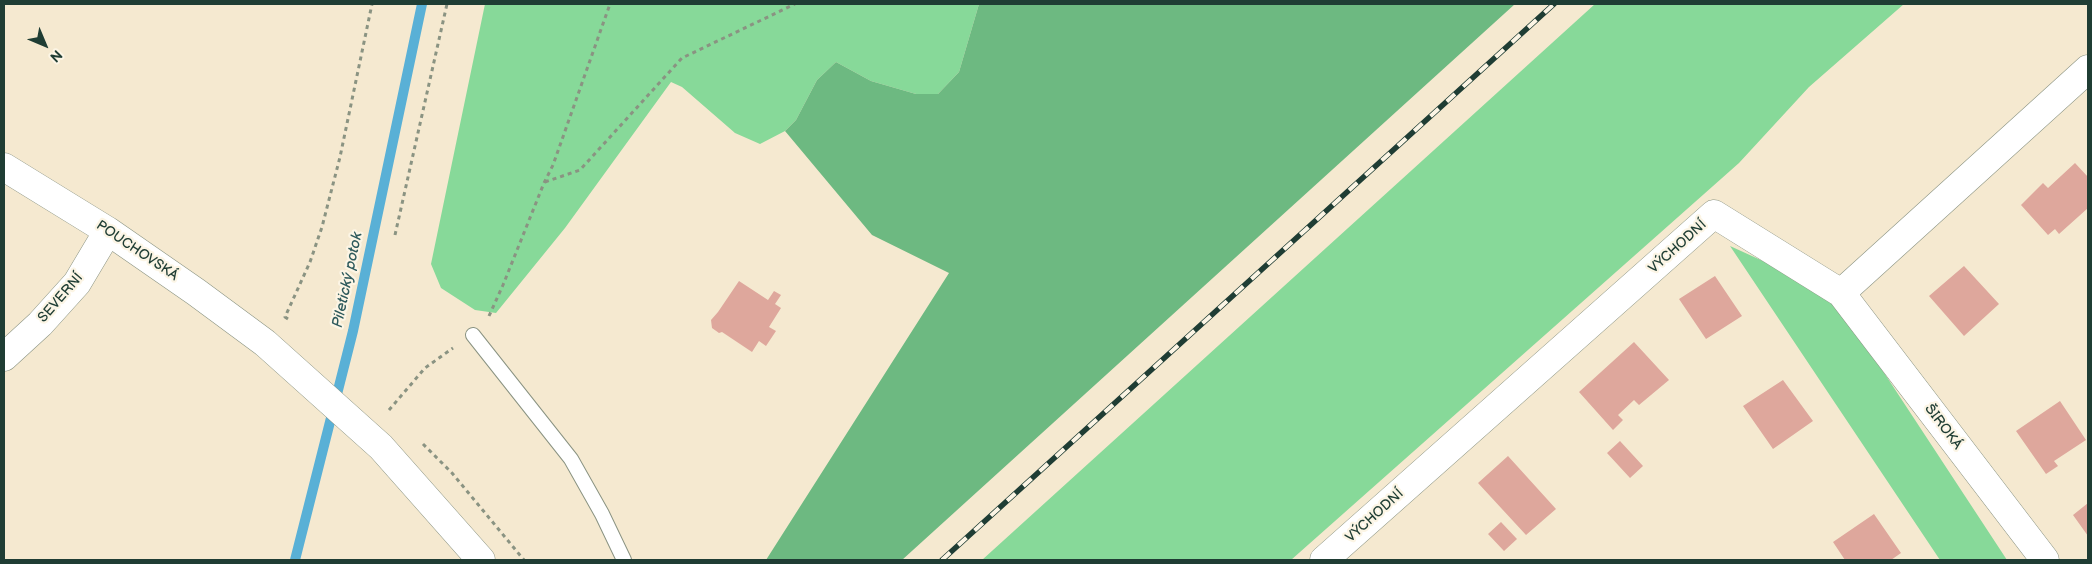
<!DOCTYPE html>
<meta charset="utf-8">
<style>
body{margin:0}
#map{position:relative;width:2092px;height:564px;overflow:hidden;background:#f5e9d0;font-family:"Balsamiq Sans",sans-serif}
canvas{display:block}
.frame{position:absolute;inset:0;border:5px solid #1f3d34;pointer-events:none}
.north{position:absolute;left:20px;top:20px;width:50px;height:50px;-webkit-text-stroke:4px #fcf5e5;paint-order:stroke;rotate:135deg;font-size:14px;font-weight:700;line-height:20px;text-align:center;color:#1f3d34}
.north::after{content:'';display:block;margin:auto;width:18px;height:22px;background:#1f3d34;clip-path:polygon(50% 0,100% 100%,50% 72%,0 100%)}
</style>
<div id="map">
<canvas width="2092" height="564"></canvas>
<div class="frame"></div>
<div class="north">N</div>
</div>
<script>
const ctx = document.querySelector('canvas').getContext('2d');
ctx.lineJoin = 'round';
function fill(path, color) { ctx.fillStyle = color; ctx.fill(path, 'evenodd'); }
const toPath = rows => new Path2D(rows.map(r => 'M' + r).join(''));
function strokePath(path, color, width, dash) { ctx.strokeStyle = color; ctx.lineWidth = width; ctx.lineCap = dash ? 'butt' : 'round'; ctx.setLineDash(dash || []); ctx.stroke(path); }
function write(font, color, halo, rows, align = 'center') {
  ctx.font = font + ' "Balsamiq Sans",sans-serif'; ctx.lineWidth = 4.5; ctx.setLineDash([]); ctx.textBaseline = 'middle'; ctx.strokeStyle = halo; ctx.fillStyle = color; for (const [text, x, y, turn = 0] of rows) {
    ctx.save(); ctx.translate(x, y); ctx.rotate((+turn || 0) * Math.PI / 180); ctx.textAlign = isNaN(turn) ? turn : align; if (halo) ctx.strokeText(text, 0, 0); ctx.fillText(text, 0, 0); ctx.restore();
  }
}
fill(toPath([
 [485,4,979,4,959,72,938,94,916,94,871,81,836,62,817,80,796,120,785,131,760,144,735,133,682,87,671,82,565,228,496,313,475,310,441,288,431,264],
 [1595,4,1904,4,1809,87,1739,163,1291,560,982,560],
 [1730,246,1831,292,2007,560,1940,560]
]), '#87d999');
fill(toPath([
 [979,4,1515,4,902,560,766,560,949,273,872,235,785,131,796,120,817,80,836,62,871,81,916,94,938,94,959,72]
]), '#6db981');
strokePath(toPath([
 [295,560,353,331,422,4]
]), '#59b0d6', 10);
fill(toPath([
 [2075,163,2088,177,2088,208,2059,234,2055,229,2048,235,2021,205,2043,183,2048,188],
 [1964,266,1999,304,1964,336,1929,296],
 [1715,276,1742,316,1706,339,1679,299],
 [739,281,768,300,774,291,781,295,775,304,781,308,769,327,776,331,766,346,759,341,752,352,722,332,719,333,712,328,711,320,718,312],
 [1634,342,1669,380,1639,405,1634,400,1618,415,1623,420,1613,430,1579,392],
 [1783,380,1813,421,1773,449,1743,406],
 [2060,401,2086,440,2054,461,2058,466,2046,474,2016,431],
 [1620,441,1643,466,1630,478,1607,453],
 [1508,456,1556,509,1526,535,1478,483],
 [2088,503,2088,536,2073,515],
 [1874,514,1901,553,1891,560,1845,560,1833,542],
 [1501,522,1517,539,1504,551,1488,534]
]), '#dea79c');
const lane = toPath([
 [473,335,571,459,602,514,624,560]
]);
const street = toPath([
 [1841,293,2088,69],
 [1324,560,1714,214,1841,293,2045,560]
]);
const secondary = toPath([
 [4,167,108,231,196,292,265,343,381,447,481,560],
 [4,357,40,324,77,283,108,231]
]);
strokePath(lane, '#8a9382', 16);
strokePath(street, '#8a9382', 29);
strokePath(secondary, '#8a9382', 29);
strokePath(toPath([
 [545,182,580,170,682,58,795,4],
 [395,235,447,4],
 [489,316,503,285,544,183,553,165,610,4],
 [288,319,285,317,310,262,322,227,340,157,372,4],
 [389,410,425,368,453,348],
 [423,444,452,473,524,560]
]), '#8a9382', 3, [4, 4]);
strokePath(lane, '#fff', 14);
strokePath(street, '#fff', 28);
strokePath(secondary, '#fff', 28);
const rail = toPath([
 [942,560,1554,4]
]);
strokePath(rail, '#1f3d34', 5.5);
strokePath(rail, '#fcf5e5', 4, [11]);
write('14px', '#1f3d34', '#fcf5e5', [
 ["VÝCHODNÍ",1678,247,-42],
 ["POUCHOVSKÁ",137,251,34],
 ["SEVERNÍ",61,298,-49],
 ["ŠIROKÁ",1943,427,53],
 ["VÝCHODNÍ",1375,516,-42]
]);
write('italic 15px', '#2e5a5c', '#fcf5e5', [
 ["Piletický potok",348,280,-78]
]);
</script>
